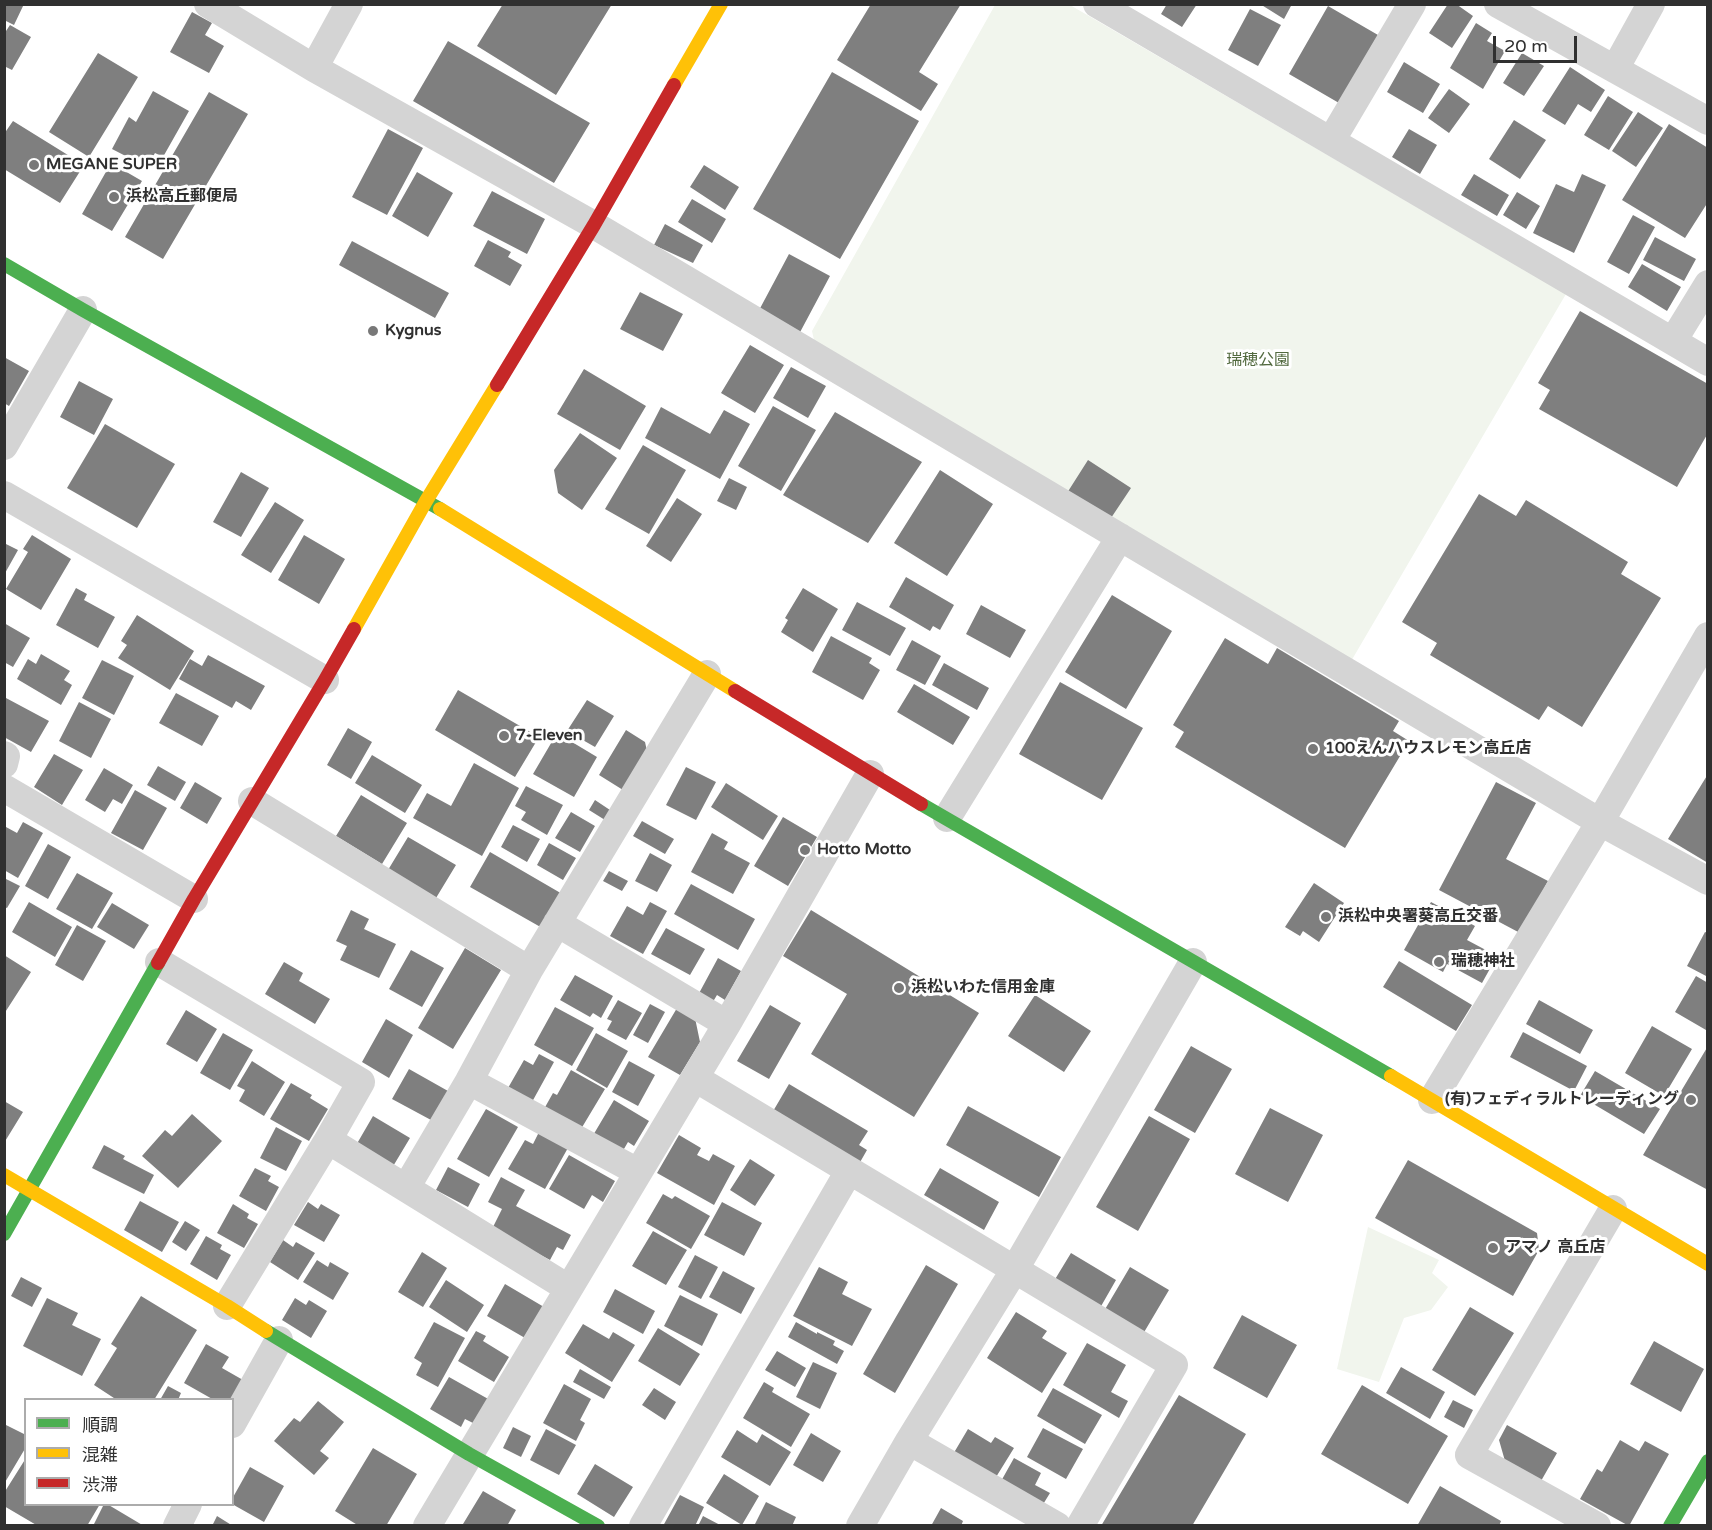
<!DOCTYPE html>
<meta charset="utf-8">
<style>
body{margin:0}
#map{position:relative;width:1712px;height:1530px;overflow:hidden;background:#fff;font-family:"Varela Round","Noto Sans JP",sans-serif}
canvas{display:block}
.frame{position:absolute;inset:0;border:6px solid #303030;pointer-events:none}
.legend{position:absolute;left:24px;top:1398px;width:210px;height:108px;box-sizing:border-box;background:#fff;border:2px solid #acacac;margin:0;padding:8px 10px;list-style:none;font-size:18px;color:#303030}
.legend li{display:flex;align-items:center;gap:12px;height:30px}
.legend b{width:30px;border:2px solid #acacac}
.scale{position:absolute;left:1493px;top:36px;width:84px;height:27px;box-sizing:border-box;border:3px solid #303030;border-top:0;padding-left:8px;font-size:18px;line-height:21px;white-space:nowrap;color:#303030;-webkit-text-stroke:4px #fff;paint-order:stroke}
</style>
<div id="map">
<canvas width="1712" height="1530"></canvas>
<div class="frame"></div>
<ul class="legend">
<li><b style="height:8px;background:#4caf50"></b>順調</li>
<li><b style="height:8px;background:#ffc107"></b>混雑</li>
<li><b style="height:8px;background:#c62828"></b>渋滞</li>
</ul>
<div class="scale">20 m</div>
</div>
<script>
const ctx = document.querySelector('canvas').getContext('2d');
ctx.lineJoin = 'round';
function fill(path, color) { ctx.fillStyle = color; ctx.fill(path, 'evenodd'); }
const toPath = rows => new Path2D(rows.map(r => 'M' + r).join(''));
function strokePath(path, color, width, dash) { ctx.strokeStyle = color; ctx.lineWidth = width; ctx.lineCap = dash ? 'butt' : 'round'; ctx.setLineDash(dash || []); ctx.stroke(path); }
function write(font, color, halo, rows, align = 'center') {
  ctx.font = font + ' "Varela Round","Noto Sans JP",sans-serif'; ctx.lineWidth = 6; ctx.setLineDash([]); ctx.textBaseline = 'middle'; ctx.strokeStyle = halo; ctx.fillStyle = color; for (const [text, x, y, turn = 0] of rows) {
    ctx.save(); ctx.translate(x, y); ctx.rotate((+turn || 0) * Math.PI / 180); ctx.textAlign = isNaN(turn) ? turn : align; if (halo) ctx.strokeText(text, 0, 0); ctx.fillText(text, 0, 0); ctx.restore();
  }
}
fill(toPath([
 [995,5,1070,5,1566,294,1350,663,816,349,812,331],
 [1368,1227,1439,1260,1432,1273,1448,1287,1431,1310,1404,1318,1379,1382,1337,1369]
]), '#f1f5ed');
fill(toPath([
 [4,4,24,4,14,25,4,20],
 [503,4,612,4,556,95,477,46],
 [871,4,961,4,919,72,938,84,921,111,837,60],
 [1167,4,1197,4,1182,27,1161,14],
 [1260,4,1292,4,1284,19],
 [1448,4,1456,4,1473,16,1452,48,1429,33],
 [1328,6,1378,35,1339,103,1289,74],
 [1250,9,1281,25,1258,66,1228,50],
 [192,12,212,23,205,35,224,46,209,73,170,52],
 [1476,23,1492,33,1487,41,1505,51,1483,89,1450,68],
 [10,25,31,37,12,70,4,66,4,34],
 [448,41,590,123,554,183,413,101],
 [98,53,138,77,89,157,49,132],
 [1522,53,1544,66,1524,96,1503,83],
 [1404,62,1440,84,1423,113,1387,92],
 [1570,67,1605,90,1591,112,1578,104,1565,125,1542,111],
 [832,72,919,121,840,259,753,209],
 [1449,89,1470,104,1449,133,1428,118],
 [153,91,189,111,163,157,155,153,147,167,112,149,129,117,136,122],
 [209,92,248,114,163,259,125,237],
 [1608,96,1633,112,1609,150,1584,135],
 [1638,112,1663,128,1636,167,1612,151],
 [1514,120,1546,140,1520,179,1489,159],
 [13,121,84,165,60,203,4,169,4,134],
 [1669,124,1708,148,1708,202,1685,238,1622,200],
 [388,129,423,148,387,215,352,197],
 [1409,129,1437,145,1420,174,1392,157],
 [111,163,142,181,112,231,82,214],
 [704,165,739,187,725,210,690,187],
 [417,172,453,193,428,237,392,216],
 [1474,174,1509,195,1497,216,1461,195],
 [1582,174,1606,185,1574,253,1533,233,1556,184,1574,192],
 [492,191,545,219,527,254,473,226],
 [1517,192,1540,206,1526,229,1503,215],
 [692,199,726,219,712,243,678,222],
 [1633,215,1655,227,1629,274,1607,262],
 [665,224,703,245,693,263,654,245],
 [1655,237,1696,259,1684,281,1643,260],
 [488,240,511,252,508,257,522,265,510,286,474,266],
 [352,241,449,293,435,318,339,265],
 [789,254,830,276,798,336,757,314],
 [1642,264,1681,287,1667,311,1628,287],
 [640,292,683,314,663,351,620,329],
 [1580,311,1708,384,1708,433,1677,487,1539,409,1550,390,1538,383],
 [750,345,784,365,755,413,721,393],
 [4,357,29,371,9,406,4,403],
 [791,367,826,386,808,418,773,398],
 [584,369,646,406,620,450,557,414],
 [79,381,113,399,94,435,60,417],
 [773,406,816,430,781,491,738,466],
 [661,407,710,434,724,410,750,424,720,479,645,438],
 [835,412,922,462,868,543,783,495],
 [105,424,175,464,137,528,67,488],
 [580,433,617,458,582,510,558,493,554,470],
 [643,445,686,470,649,534,605,509],
 [1088,460,1131,488,1109,521,1067,493],
 [940,470,993,504,947,576,894,543],
 [241,472,269,488,241,537,213,522],
 [729,478,747,487,736,510,717,501],
 [1479,494,1516,516,1526,500,1628,562,1621,574,1661,598,1582,727,1548,706,1539,720,1430,655,1437,643,1402,622],
 [677,498,702,514,671,562,646,546],
 [275,502,304,520,271,573,241,555],
 [32,535,71,559,41,610,6,589,28,552,23,549],
 [304,535,345,559,319,604,278,580],
 [4,543,18,550,4,575],
 [906,577,954,605,940,630,933,626,930,631,889,607],
 [76,588,87,594,84,600,115,617,98,648,56,625],
 [803,588,838,609,813,652,781,632,788,620,785,618],
 [1112,595,1172,631,1126,709,1065,672],
 [857,602,906,628,890,656,842,630],
 [981,605,1026,630,1010,658,966,634],
 [137,615,194,651,170,690,118,658,127,645,121,641],
 [4,623,30,638,13,667,4,662],
 [831,636,872,658,869,663,880,670,863,700,812,672],
 [1225,638,1268,664,1277,648,1399,721,1393,731,1409,741,1345,848,1175,747,1184,732,1173,725],
 [912,640,941,656,925,685,896,670],
 [41,654,70,671,64,680,72,685,61,705,17,679,28,659,36,664],
 [208,655,265,686,251,710,236,701,232,708,179,679,190,659,202,666],
 [102,660,134,676,114,715,82,698],
 [944,663,989,688,977,710,932,685],
 [1060,682,1143,728,1102,800,1019,754],
 [914,684,970,717,953,745,897,712],
 [458,690,539,737,515,777,435,730],
 [176,693,219,716,202,746,159,723],
 [6,698,49,721,31,752,4,737,4,701],
 [587,700,614,716,595,747,567,731],
 [79,702,111,719,91,758,59,741],
 [348,728,372,742,351,779,327,765],
 [626,730,645,742,647,751,623,790,599,775],
 [557,733,597,757,574,797,533,774],
 [54,754,83,770,62,805,34,787],
 [372,755,422,785,405,813,355,783],
 [474,763,519,788,482,856,413,818,427,793,451,806],
 [158,766,186,782,175,801,147,785],
 [686,767,716,782,696,820,666,805],
 [104,768,133,785,122,804,113,799,105,812,85,800],
 [1708,774,1708,863,1668,839],
 [195,782,222,798,207,824,180,808],
 [1496,782,1536,803,1506,859,1548,881,1520,933,1439,890],
 [726,783,778,816,763,840,711,807],
 [526,786,563,805,547,835,521,820,526,812,515,806],
 [135,790,167,808,143,850,111,833],
 [361,795,407,823,382,864,336,836],
 [595,800,610,810,605,820,589,810],
 [571,812,595,826,580,852,555,838],
 [783,817,817,837,788,886,754,866],
 [642,821,674,839,665,854,633,836],
 [23,822,43,833,18,878,4,870,4,830,6,827,17,833],
 [513,825,540,839,527,862,501,847],
 [712,833,728,842,724,849,750,863,733,894,691,872],
 [408,837,456,865,436,898,388,870],
 [549,843,576,858,563,880,537,865],
 [48,844,71,857,48,899,25,886],
 [490,852,564,895,544,929,470,887],
 [650,853,672,865,657,892,635,881],
 [609,871,628,881,622,891,603,881],
 [77,873,113,893,92,929,56,909],
 [4,878,20,886,7,908,4,907],
 [1314,883,1344,903,1319,942,1303,931,1300,936,1285,927],
 [691,884,755,919,738,950,674,914],
 [29,902,72,927,55,957,12,932],
 [650,902,667,911,643,954,610,936,627,906,643,915],
 [1431,902,1475,926,1467,940,1497,956,1482,983,1447,964,1443,972,1404,950],
 [112,903,149,925,134,949,97,927],
 [351,910,369,919,364,929,396,944,379,978,340,960,347,946,336,941],
 [811,910,979,1013,914,1117,811,1054,847,994,783,956],
 [77,925,106,941,83,981,55,965],
 [666,928,705,949,690,975,651,954],
 [1705,932,1708,933,1708,977,1687,966],
 [465,948,501,970,453,1049,418,1028],
 [411,950,444,968,422,1007,389,989],
 [4,955,31,972,4,1014],
 [718,958,741,971,725,1000,717,995,711,1005,697,997],
 [1399,961,1472,1005,1456,1031,1383,987],
 [284,962,303,973,299,981,330,999,315,1024,265,994],
 [575,975,613,996,601,1018,593,1013,590,1017,560,1000],
 [1696,976,1708,983,1706,1030,1675,1012],
 [1035,995,1091,1031,1064,1072,1008,1036],
 [618,1000,642,1013,626,1040,607,1030,612,1021,607,1019],
 [1539,1000,1593,1030,1580,1054,1526,1024],
 [650,1004,665,1012,648,1043,633,1035],
 [770,1005,801,1023,769,1079,737,1061],
 [555,1007,594,1028,572,1066,534,1045],
 [677,1008,695,1018,700,1042,680,1075,648,1057],
 [186,1010,217,1029,197,1062,166,1044],
 [386,1019,413,1035,389,1078,362,1062],
 [1652,1026,1692,1049,1664,1096,1625,1073],
 [1523,1032,1587,1066,1574,1091,1510,1057],
 [223,1033,253,1050,230,1090,200,1073],
 [596,1033,628,1051,607,1088,576,1070],
 [1191,1046,1232,1069,1195,1133,1154,1110],
 [1708,1046,1708,1190,1643,1155],
 [539,1054,554,1062,532,1102,508,1088,524,1060,533,1065],
 [252,1061,285,1082,264,1116,239,1101,245,1090,237,1086],
 [629,1061,655,1075,638,1106,612,1092],
 [409,1069,448,1091,431,1120,392,1099],
 [571,1070,605,1089,581,1129,544,1109,553,1093,557,1095],
 [1595,1071,1660,1109,1644,1134,1580,1096],
 [291,1083,312,1095,310,1098,328,1109,309,1141,270,1119],
 [789,1084,868,1131,859,1145,867,1150,859,1164,772,1113],
 [614,1100,649,1121,634,1146,628,1142,621,1154,592,1137],
 [4,1101,23,1112,4,1143],
 [968,1106,1061,1157,1039,1197,946,1145],
 [1270,1108,1323,1135,1288,1202,1235,1174],
 [486,1109,518,1127,489,1177,457,1159],
 [192,1114,222,1141,178,1188,142,1156,165,1130,172,1136],
 [373,1116,410,1138,392,1168,355,1147],
 [1149,1116,1190,1139,1138,1231,1096,1207],
 [276,1127,302,1141,286,1171,260,1158],
 [540,1130,569,1146,545,1189,508,1169,525,1140,533,1144],
 [679,1135,701,1148,697,1155,709,1161,713,1154,735,1166,714,1205,657,1173],
 [104,1145,125,1156,123,1159,154,1175,144,1194,92,1168],
 [569,1155,615,1181,603,1202,592,1195,584,1209,549,1189],
 [750,1159,775,1175,755,1206,730,1190],
 [1408,1160,1537,1233,1539,1250,1513,1296,1375,1218],
 [448,1167,480,1184,468,1207,436,1190],
 [255,1168,271,1176,268,1181,279,1187,266,1211,239,1196],
 [940,1168,999,1202,984,1230,924,1195],
 [501,1177,525,1190,516,1206,571,1235,563,1250,557,1247,550,1260,492,1229,502,1209,488,1202],
 [663,1194,672,1199,675,1196,710,1216,691,1249,646,1223],
 [140,1201,179,1222,162,1252,124,1230],
 [308,1202,318,1209,321,1204,340,1215,324,1242,294,1225],
 [722,1202,762,1223,744,1256,704,1235],
 [233,1204,249,1214,247,1218,258,1224,244,1248,217,1233],
 [185,1221,200,1230,186,1251,172,1242],
 [653,1231,687,1250,666,1285,632,1266],
 [206,1236,222,1245,220,1249,231,1255,217,1280,190,1264],
 [283,1240,293,1247,296,1242,315,1253,298,1280,270,1262],
 [422,1252,447,1268,423,1307,398,1292],
 [1071,1253,1116,1280,1100,1308,1054,1281],
 [695,1255,718,1267,701,1299,678,1287],
 [317,1260,328,1267,330,1262,349,1273,333,1300,303,1282],
 [926,1265,958,1284,895,1393,863,1374],
 [819,1267,848,1282,842,1294,872,1309,852,1346,793,1316],
 [1130,1267,1169,1290,1143,1334,1104,1311],
 [723,1271,755,1288,741,1314,709,1297],
 [21,1277,42,1288,32,1307,11,1296],
 [446,1280,484,1305,467,1332,429,1307],
 [505,1284,544,1307,525,1338,487,1316],
 [615,1289,655,1311,643,1334,603,1312],
 [680,1295,718,1314,702,1346,664,1326],
 [141,1296,197,1330,154,1400,117,1400,94,1385,117,1348,111,1344],
 [47,1298,78,1313,72,1325,101,1339,82,1376,23,1346],
 [295,1298,306,1305,309,1300,327,1311,311,1338,282,1320],
 [1470,1307,1514,1333,1475,1396,1432,1370],
 [1016,1312,1047,1331,1042,1338,1067,1353,1042,1393,987,1358],
 [1242,1315,1297,1345,1267,1398,1213,1368],
 [434,1322,465,1338,438,1387,416,1375,422,1363,414,1358],
 [796,1322,817,1334,817,1332,835,1341,833,1345,844,1351,837,1364,788,1337],
 [583,1324,609,1339,613,1332,635,1345,612,1382,565,1353],
 [658,1328,700,1354,680,1386,638,1361],
 [476,1331,486,1336,483,1341,509,1357,494,1382,458,1361],
 [1654,1341,1704,1369,1681,1412,1630,1384],
 [1087,1343,1126,1365,1111,1392,1128,1401,1119,1418,1063,1385],
 [206,1344,229,1357,222,1368,243,1380,232,1400,214,1400,184,1383],
 [777,1351,806,1368,795,1387,765,1370],
 [813,1362,837,1373,820,1409,796,1397],
 [1401,1367,1445,1392,1430,1419,1386,1393],
 [580,1369,611,1387,604,1399,573,1382],
 [449,1377,490,1400,475,1424,465,1419,461,1427,430,1409],
 [764,1382,774,1388,772,1392,810,1414,791,1447,743,1418],
 [564,1384,591,1399,580,1420,585,1423,576,1441,543,1423],
 [1362,1385,1448,1436,1408,1504,1321,1454],
 [168,1386,181,1393,178,1400,160,1400],
 [654,1388,676,1402,665,1420,642,1405],
 [1053,1388,1102,1415,1085,1444,1037,1416],
 [1179,1395,1246,1434,1192,1526,1101,1526],
 [1453,1400,1473,1410,1464,1428,1444,1417],
 [318,1401,344,1422,320,1451,329,1458,314,1475,274,1441,294,1418,300,1422],
 [4,1424,26,1435,26,1447,4,1484],
 [1507,1425,1557,1453,1541,1481,1505,1461,1499,1440],
 [513,1427,531,1436,521,1457,503,1448],
 [1043,1428,1083,1449,1066,1479,1027,1457],
 [546,1429,576,1445,559,1475,530,1460],
 [968,1429,991,1443,995,1437,1014,1448,993,1482,952,1456],
 [737,1430,757,1443,762,1434,791,1452,770,1486,721,1457],
 [811,1433,841,1451,823,1482,793,1465],
 [1620,1440,1639,1451,1645,1441,1669,1454,1629,1526,1580,1499,1597,1469,1602,1472],
 [373,1448,417,1474,386,1526,359,1526,335,1511],
 [26,1458,26,1504,100,1504,87,1526,38,1526,4,1506,4,1493],
 [1014,1458,1041,1473,1035,1485,1050,1493,1042,1506,1000,1483],
 [595,1464,633,1487,614,1517,577,1494],
 [250,1467,284,1486,264,1522,232,1504,232,1499],
 [724,1474,759,1496,742,1525,706,1503],
 [1440,1486,1501,1521,1499,1526,1417,1526],
 [483,1491,516,1510,507,1526,467,1526,463,1524],
 [680,1495,704,1507,695,1526,663,1526],
 [766,1502,796,1517,792,1526,754,1526],
 [104,1504,107,1504,144,1526,93,1526],
 [941,1508,963,1521,961,1526,931,1526],
 [217,1516,233,1526,212,1526],
 [703,1516,722,1526,698,1526]
]), '#7f7f7f');
strokePath(toPath([
 [208,4,314,68,594,225,1600,822,1708,636],
 [1097,4,1708,362],
 [1498,4,1708,121],
 [314,68,349,4],
 [1615,69,1651,4],
 [1331,141,1412,4],
 [1673,341,1708,284],
 [4,446,83,310],
 [4,495,325,680],
 [4,755,6,756,4,764],
 [4,788,194,899],
 [252,801,529,970,469,1081,638,1172],
 [947,818,1120,537],
 [557,923,727,1024],
 [159,962,361,1082,328,1140,568,1288],
 [529,970,707,674],
 [695,1078,1174,1365,1080,1526],
 [1432,1100,1600,822,1708,881],
 [406,1188,469,1081],
 [227,1306,328,1140],
 [232,1424,279,1340],
 [909,1441,1057,1526],
 [177,1526,188,1504],
 [427,1526,727,1024,870,774],
 [643,1526,849,1171],
 [860,1526,909,1441,1015,1269,1193,962],
 [1597,1526,1469,1455,1613,1209]
]), '#d4d4d4', 28);
strokePath(toPath([
 [4,264,83,310,440,509],
 [921,804,1391,1076],
 [4,1234,158,963],
 [266,1331,469,1454,598,1526],
 [1670,1526,1708,1461]
]), '#4caf50', 14);
strokePath(toPath([
 [674,85,721,4],
 [440,509,735,691],
 [354,629,426,501,497,385],
 [1391,1076,1708,1264],
 [4,1175,227,1306,266,1331]
]), '#ffc107', 14);
strokePath(toPath([
 [497,385,594,225,674,85],
 [735,691,921,804],
 [158,963,194,899,325,680,354,629]
]), '#c62828', 14);
for (const [x, y, r, color] of [
 [34,165,6,"#787878"],
 [114,197,6,"#787878"],
 [373,331,6,"#787878"],
 [504,736,6,"#787878"],
 [1313,749,6,"#787878"],
 [805,850,6,"#787878"],
 [1326,917,6,"#787878"],
 [1439,962,6,"#787878"],
 [899,988,6,"#787878"],
 [1691,1100,6,"#787878"],
 [1493,1248,6,"#787878"]
]) { const dot = new Path2D(); dot.arc(x, y, r, 0, 2 * Math.PI); ctx.fillStyle = color; ctx.fill(dot); strokePath(dot, '#fff', 2); }
write('bold 16px', '#303030', '#fff', [
 ["MEGANE SUPER",46,165],
 ["浜松高丘郵便局",126,197],
 ["Kygnus",385,331],
 ["7-Eleven",516,736],
 ["100えんハウスレモン高丘店",1325,749],
 ["Hotto Motto",817,850],
 ["浜松中央署葵高丘交番",1338,917],
 ["瑞穂神社",1451,962],
 ["浜松いわた信用金庫",911,988],
 ["(有)フェディラルトレーディング",1679,1100,"right"],
 ["アマノ 高丘店",1505,1248]
], 'left');
write('16px', '#536a40', '#fff', [
 ["瑞穂公園",1258,361]
]);
</script>
